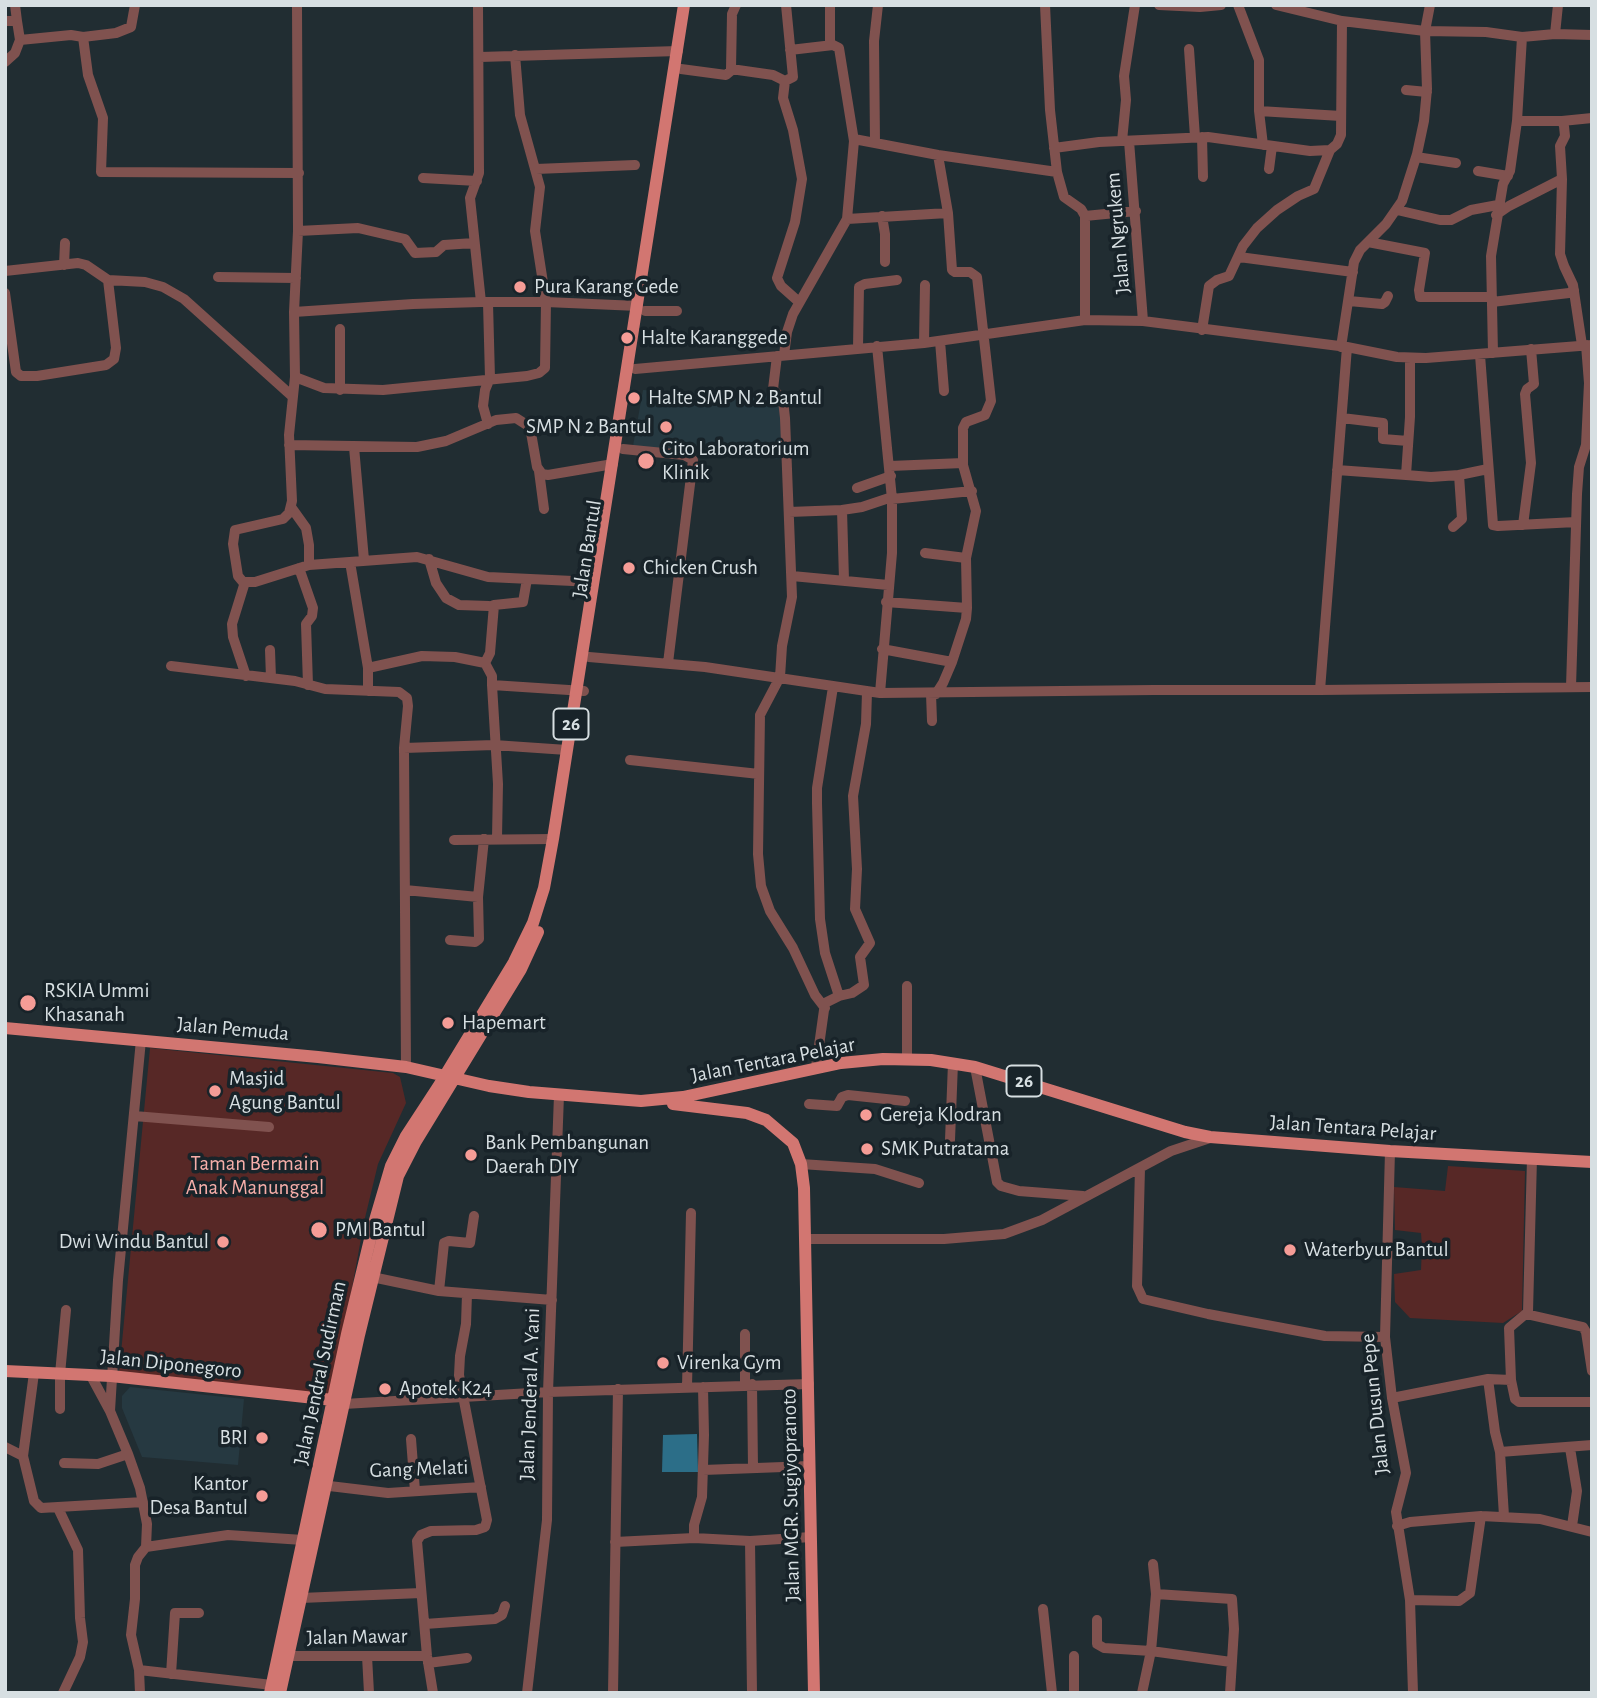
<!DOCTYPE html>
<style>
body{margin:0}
#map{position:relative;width:1597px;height:1698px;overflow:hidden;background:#212d32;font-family:"Alegreya Sans",sans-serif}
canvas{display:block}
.frame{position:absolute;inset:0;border:7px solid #d7dfe2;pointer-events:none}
</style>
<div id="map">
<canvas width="1597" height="1698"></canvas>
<div class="frame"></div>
</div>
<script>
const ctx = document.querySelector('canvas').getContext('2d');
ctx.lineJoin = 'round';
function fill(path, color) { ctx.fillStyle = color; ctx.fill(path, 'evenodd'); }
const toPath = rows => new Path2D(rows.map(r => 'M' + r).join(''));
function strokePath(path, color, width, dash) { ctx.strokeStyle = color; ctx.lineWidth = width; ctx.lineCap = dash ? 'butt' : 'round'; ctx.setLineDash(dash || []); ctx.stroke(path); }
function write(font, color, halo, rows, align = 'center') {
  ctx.font = font + ' "Alegreya Sans",sans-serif'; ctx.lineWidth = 7; ctx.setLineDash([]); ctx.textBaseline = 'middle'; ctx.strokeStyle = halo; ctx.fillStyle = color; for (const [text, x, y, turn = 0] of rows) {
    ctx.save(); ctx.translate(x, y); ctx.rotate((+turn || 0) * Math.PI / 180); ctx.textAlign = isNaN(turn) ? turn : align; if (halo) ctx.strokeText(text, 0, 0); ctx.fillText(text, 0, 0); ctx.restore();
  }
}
fill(toPath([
 [643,390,775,396,780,399,784,431,782,459,633,446],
 [130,1387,244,1399,238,1465,142,1457,122,1408,122,1396]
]), '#263941');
fill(toPath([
 [150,1048,393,1073,400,1077,406,1103,378,1164,364,1222,332,1398,119,1374],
 [1448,1166,1525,1171,1522,1311,1503,1323,1410,1318,1395,1302,1394,1274,1421,1270,1422,1246,1421,1233,1395,1230,1394,1187,1445,1191]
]), '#572826');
fill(toPath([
 [697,1434,698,1472,662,1472,663,1435]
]), '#2c6e88');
strokePath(toPath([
 [297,5,298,231,294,312,295,377,289,435,292,501,289,513,283,519,235,530,233,544,238,576,243,582,255,582,309,565,417,557,488,577,594,582],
 [478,5,479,173,470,198,481,302],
 [736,5,732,14,731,69,773,75,785,81],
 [786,5,793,77,785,81,783,98,793,130,802,179,795,222,777,278,781,286,799,302],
 [1045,5,1050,110,1057,172,1064,197,1081,209,1085,216,1085,320],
 [1159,5,1200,7,1221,5],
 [1238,5,1259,60,1259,111,1263,145],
 [1276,5,1342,21,1425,31,1486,32,1522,37,1555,34,1592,35],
 [5,21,17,21,15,5],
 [17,21,20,40,71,35,83,37,116,33,131,27,135,5],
 [1555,34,1558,5],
 [83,37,88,75,103,118,101,172,299,173],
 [830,45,830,5],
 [1189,49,1195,137],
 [480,57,678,51],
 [5,62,15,53,20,40],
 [681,69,726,75,732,70],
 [1406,90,1427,92],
 [1259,111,1341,116],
 [1517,121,1562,121,1564,126,1565,136,1560,146,1562,179,1560,254,1564,266,1573,285,1582,345],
 [1562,121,1592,118],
 [1202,137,1203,177],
 [854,139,938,155,1057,172],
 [1122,141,1126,100,1124,76,1135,5],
 [1129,141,1143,321],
 [875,143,874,41,878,5],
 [1054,148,1099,142,1208,137,1310,151,1330,150],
 [1416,157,1456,163],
 [536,169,635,165],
 [1269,169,1272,146],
 [1478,171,1508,176],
 [423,178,477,181],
 [1397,210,1440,220,1451,220,1471,210,1498,205],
 [1496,215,1509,206,1562,179],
 [882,216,885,234,885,262],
 [1085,216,1136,211],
 [847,219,948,213],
 [298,231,358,228,405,239,415,253,436,252,444,245,474,243],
 [1368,242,1425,253,1419,290,1420,297,1491,297],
 [1239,257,1353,272],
 [64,265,65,243],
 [5,271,78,263,86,265,108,280,145,282,163,287,184,299,293,397],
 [218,277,296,278],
 [5,293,16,372,21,376,37,376,106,365,114,359,116,348,108,280],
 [1349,301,1382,304,1385,302,1388,296],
 [1492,302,1569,293,1574,290],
 [645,311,677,311],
 [294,312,413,304,481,302,546,302,638,306],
 [1202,330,1209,286,1217,280,1229,276,1243,246,1257,228,1277,210,1298,196,1314,189,1330,150,1337,144,1341,135,1342,21],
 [940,341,944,391],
 [924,343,925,285],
 [877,346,892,499,892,553,880,693],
 [1341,347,1354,262,1360,250,1386,224,1402,201,1417,154,1424,121,1427,89,1425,31,1430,5],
 [858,348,859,287,865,284,897,280],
 [1493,353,1491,256,1503,184,1510,171,1517,121,1522,37],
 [784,355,787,332,793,314,847,219,854,141,839,48,833,45,790,50],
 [1480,355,1493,525,1498,526,1576,522],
 [777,356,773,389,783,400,785,418,792,597,782,646,780,677,760,715,758,854,761,886,770,911,793,948,815,995,825,1008],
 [1410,358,1410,417,1406,475,1431,477,1459,475],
 [635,369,924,343,1085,320,1143,321,1347,347,1397,357,1426,358,1592,345],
 [295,377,324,388,383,390,527,376,539,373,545,368,546,302,535,231,540,187,520,115,515,55],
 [340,390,340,329],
 [1342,418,1383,423,1383,439,1408,441],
 [488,424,483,406,485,390,490,378,488,303],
 [289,445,417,447,446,441,496,420,516,418,530,427,537,467,542,474,548,475,613,464],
 [354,447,364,560],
 [623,449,684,455,693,460,668,663],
 [890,466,963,463],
 [1337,470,1406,475],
 [539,471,544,509],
 [857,488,891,476],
 [892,499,972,491],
 [291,507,306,528,309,545,309,565],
 [789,512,842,510],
 [1523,525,1531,463,1525,394,1527,389,1534,384,1531,349],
 [1453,527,1462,519,1459,475,1488,469],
 [925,553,966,558],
 [429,559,436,583,446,598,459,605,489,606],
 [350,562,368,668,368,691],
 [299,568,313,608,312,616,306,624,308,685],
 [792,576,888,585],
 [844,580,842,510,862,507,892,497],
 [245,582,232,624,233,637,246,676],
 [886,602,967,608],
 [882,649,952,662],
 [270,650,271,678],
 [589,657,705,667,880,693,1154,690,1320,690,1347,347],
 [485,663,490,653,494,605,523,602,527,579],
 [171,666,295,681,325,689,399,692,407,698,408,706,404,748,406,1067],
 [368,668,422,656,455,657,485,663,492,676,492,685,498,784,497,838],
 [492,685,584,691],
 [1571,687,1577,494,1579,467,1586,445,1589,383,1586,345],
 [1320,690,1592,687],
 [931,694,932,721],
 [936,694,943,683,952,662,966,619,967,608,966,558,976,511,963,465,963,428,966,422,985,415,991,401,977,277,970,272,955,272,952,270,948,213,938,155],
 [404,748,494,745,567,750],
 [630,760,759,774],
 [454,840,553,839],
 [405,890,478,897],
 [450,940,475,942,479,939,478,897,484,839],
 [839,996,852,993,864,985,860,957,870,943,855,909,857,869,853,796,866,724,867,692],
 [907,1058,907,986],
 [816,1067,825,1003,839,996,825,953,820,919,817,803,817,788,833,687],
 [975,1067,997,1182,1001,1186,1019,1191,1083,1196],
 [809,1104,837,1106,842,1097,848,1095,905,1101],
 [134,1116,269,1127],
 [950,1140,953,1063],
 [1390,1151,1385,1337,1392,1398,1406,1473,1396,1512,1410,1600,1413,1693],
 [801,1164,875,1169,919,1183],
 [1140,1168,1137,1286,1143,1299,1208,1314,1325,1336,1385,1337],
 [805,1239,944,1239,1004,1234,1042,1220,1171,1151,1210,1138],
 [372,1277,439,1291,552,1300],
 [439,1291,444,1243,449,1241,470,1243,474,1216],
 [1526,1314,1583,1327,1586,1332,1592,1371],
 [745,1334,745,1385],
 [90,1374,110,1411,128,1454,140,1488,147,1524,146,1547,138,1557,135,1565,135,1599,131,1635,139,1670,140,1693],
 [1488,1379,1495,1432,1500,1452,1504,1516],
 [1511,1380,1509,1328,1528,1312,1532,1158],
 [752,1384,753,1468],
 [687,1387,691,1213],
 [1392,1398,1488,1379,1511,1380,1515,1399,1519,1402,1592,1402],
 [344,1404,548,1392,809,1384],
 [60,1409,60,1374,66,1310],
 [110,1411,118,1280,141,1040],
 [411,1439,415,1491],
 [5,1447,23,1456,34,1501,41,1508,143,1502],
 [1570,1448,1577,1491,1572,1526],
 [1500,1452,1592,1445],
 [23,1456,34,1373],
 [64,1463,98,1464,128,1454],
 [703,1470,810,1466],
 [321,1485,388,1493,481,1487],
 [58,1508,78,1550,80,1618,83,1642,80,1657,63,1693],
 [1397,1526,1410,1522,1481,1516,1540,1519,1592,1532],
 [694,1538,694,1525,702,1497,704,1435,703,1387],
 [750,1541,752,1693],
 [615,1542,694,1538,750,1541,811,1537],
 [146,1547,228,1535,303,1540],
 [1156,1594,1232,1599,1234,1629,1230,1693],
 [301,1598,421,1593],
 [1410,1600,1459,1601,1470,1593,1481,1516],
 [1043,1609,1052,1693],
 [1097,1620,1097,1644,1104,1648,1151,1651,1231,1662],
 [425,1624,495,1619,502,1615,505,1606],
 [288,1656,427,1656],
 [367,1656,369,1693],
 [1074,1656,1074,1693],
 [428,1663,467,1658],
 [139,1670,272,1685],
 [171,1674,175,1613,199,1613],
 [433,1693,427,1656,417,1541,421,1535,431,1531,476,1530,485,1527,487,1520,459,1375,460,1356,466,1324,467,1294],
 [527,1693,547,1520,548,1392,559,1095],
 [613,1693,618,1389],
 [1142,1693,1151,1651,1156,1594,1153,1564]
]), '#80524f', 10);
strokePath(toPath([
 [5,1028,318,1057,406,1067,489,1086,529,1092,641,1101,683,1097,841,1063,883,1059,931,1060,975,1067,1185,1132,1210,1137,1390,1151,1592,1162],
 [673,1104,747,1113,766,1120,793,1143,801,1164,804,1188,814,1693],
 [5,1371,111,1376,333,1400],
 [270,1693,347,1334,373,1227,391,1166,406,1136,438,1087,514,962,533,923,544,888,553,839,684,5],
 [280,1693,359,1335,398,1176,416,1141,521,969,538,932]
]), '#d27671', 12);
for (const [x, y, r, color] of [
 [520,287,7,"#f59c96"],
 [627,338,7,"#f59c96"],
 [634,398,7,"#f59c96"],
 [666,427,7,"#f59c96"],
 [646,461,9,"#f59c96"],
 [629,568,7,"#f59c96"],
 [28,1003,9,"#f59c96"],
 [448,1023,7,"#f59c96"],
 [215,1091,7,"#f59c96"],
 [866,1115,7,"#f59c96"],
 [867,1149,7,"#f59c96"],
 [471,1155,7,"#f59c96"],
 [319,1230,9,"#f59c96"],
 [223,1242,7,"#f59c96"],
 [1290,1250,7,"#f59c96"],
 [663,1363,7,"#f59c96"],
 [385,1389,7,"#f59c96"],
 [262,1438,7,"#f59c96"],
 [262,1496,7,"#f59c96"]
]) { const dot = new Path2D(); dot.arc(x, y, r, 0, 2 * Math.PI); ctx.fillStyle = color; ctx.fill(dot); strokePath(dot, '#182329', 2.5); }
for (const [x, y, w] of [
 [571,724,35],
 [1024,1081,35]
]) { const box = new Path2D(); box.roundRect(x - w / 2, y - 15.5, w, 31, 5); ctx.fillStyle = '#182329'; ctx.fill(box); strokePath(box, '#d7dfe2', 2); }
write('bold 19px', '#d7dfe2', null, [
 ["26",571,724],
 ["26",1024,1081]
]);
write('21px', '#d7dfe2', '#182329', [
 ["Jalan Ngrukem",1118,233,-95],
 ["Jalan Bantul",587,549,-81],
 ["Jalan Pemuda",233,1029,5],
 ["Jalan Tentara Pelajar",773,1060,-11],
 ["Jalan Tentara Pelajar",1353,1128,4],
 ["Jalan Diponegoro",171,1364,6],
 ["Jalan Jendral Sudirman",320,1373,-78],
 ["Jalan Jenderal A. Yani",530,1394,-88],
 ["Jalan Dusun Pepe",1375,1404,-96],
 ["Gang Melati",419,1469,-2],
 ["Jalan MGR. Sugiyopranoto",791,1495,-91],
 ["Jalan Mawar",357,1637,-1]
]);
write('21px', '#d7dfe2', '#182329', [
 ["Pura Karang Gede",534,287],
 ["Halte Karanggede",641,338],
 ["Halte SMP N 2 Bantul",648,398],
 ["SMP N 2 Bantul",652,427,"right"],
 ["Cito Laboratorium",662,449],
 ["Klinik",662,473],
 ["Chicken Crush",643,568],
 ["RSKIA Ummi",44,991],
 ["Khasanah",44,1015],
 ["Hapemart",462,1023],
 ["Masjid",229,1079],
 ["Agung Bantul",229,1103],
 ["Gereja Klodran",880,1115],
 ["Bank Pembangunan",485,1143],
 ["Daerah DIY",485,1167],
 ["SMK Putratama",881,1149],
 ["PMI Bantul",335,1230],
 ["Dwi Windu Bantul",209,1242,"right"],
 ["Waterbyur Bantul",1304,1250],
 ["Virenka Gym",677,1363],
 ["Apotek K24",399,1389],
 ["BRI",248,1438,"right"],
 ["Kantor",248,1484,"right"],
 ["Desa Bantul",248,1508,"right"]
], 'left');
write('21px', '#f6aea9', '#182329', [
 ["Taman Bermain",255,1164],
 ["Anak Manunggal",255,1188]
]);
</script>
